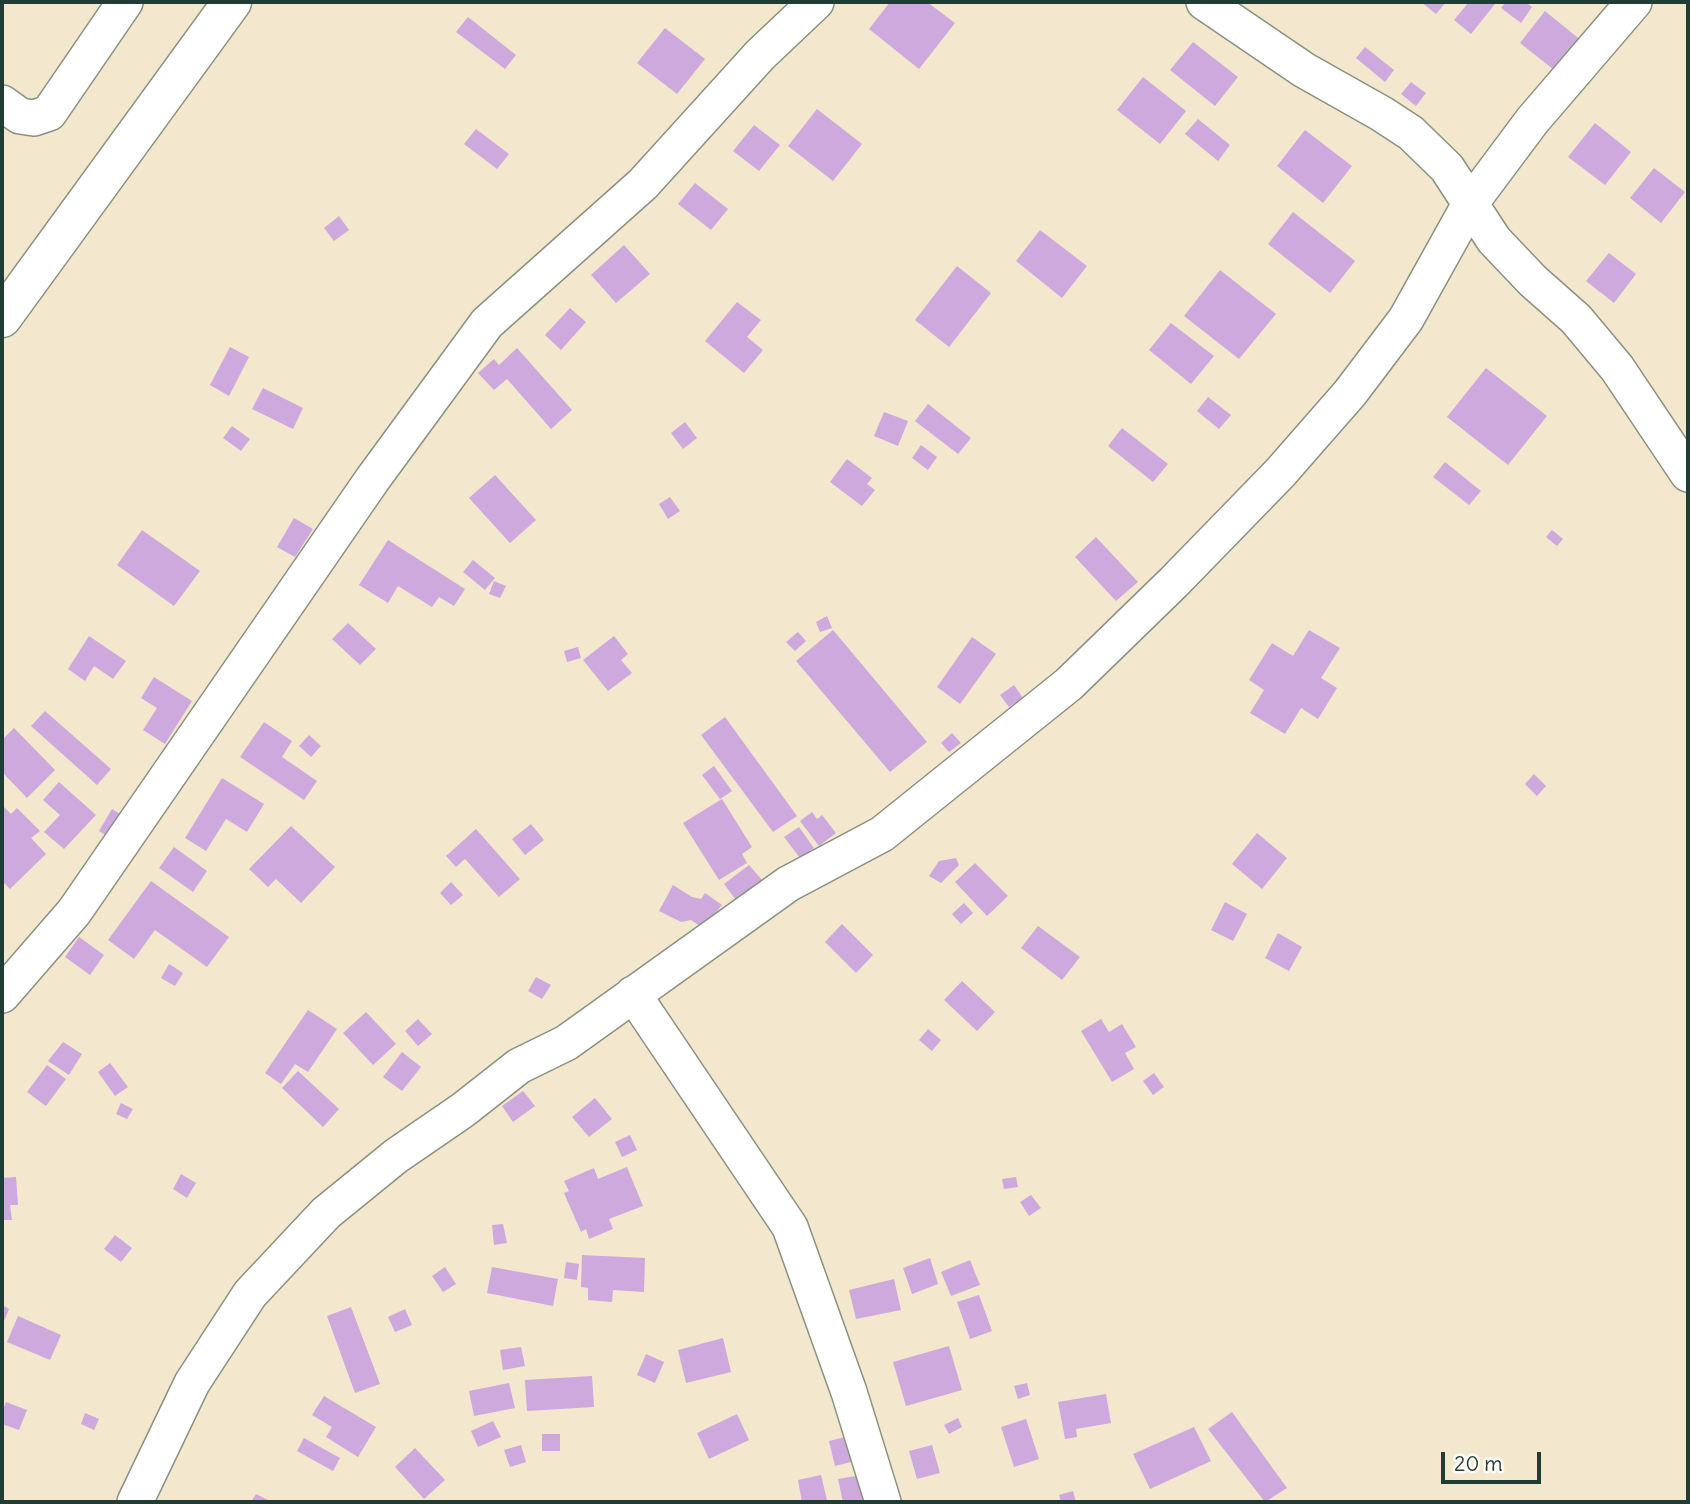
<!DOCTYPE html>
<style>
body{margin:0}
#map{position:relative;width:1690px;height:1504px;overflow:hidden;background:#f3e7ce;font-family:Delius,sans-serif}
canvas{display:block}
.frame{position:absolute;inset:0;border:4px solid #1f3d34;pointer-events:none}
.scale{position:absolute;left:1441px;top:1452px;width:100px;height:32px;box-sizing:border-box;border:4px solid #1f3d34;border-top:0;padding-left:9px;font-size:21px;line-height:24px;white-space:nowrap;color:#1f3d34;-webkit-text-stroke:5px #fdfcf7;paint-order:stroke}
</style>
<div id="map">
<canvas width="1690" height="1504"></canvas>
<div class="frame"></div>
<div class="scale">20 m</div>
</div>
<script>
const ctx = document.querySelector('canvas').getContext('2d');
ctx.lineJoin = 'round';
function fill(path, color) { ctx.fillStyle = color; ctx.fill(path, 'evenodd'); }
const toPath = rows => new Path2D(rows.map(r => 'M' + r).join(''));
function strokePath(path, color, width, dash) { ctx.strokeStyle = color; ctx.lineWidth = width; ctx.lineCap = dash ? 'butt' : 'round'; ctx.setLineDash(dash || []); ctx.stroke(path); }
fill(toPath([
 [890,2,927,2,955,23,919,69,869,29],
 [1421,2,1446,2,1436,14],
 [1469,2,1495,4,1471,34,1454,20],
 [1506,2,1525,2,1532,7,1521,23,1501,8],
 [1545,11,1583,42,1558,73,1520,43],
 [468,17,516,55,505,69,456,32],
 [665,28,705,59,677,94,637,63],
 [1193,42,1238,77,1215,106,1170,70],
 [1365,47,1394,70,1385,82,1356,58],
 [1143,77,1186,111,1160,144,1117,110],
 [1411,82,1426,93,1416,106,1401,94],
 [817,109,862,144,833,181,788,146],
 [1198,119,1230,145,1218,161,1185,134],
 [1595,123,1631,152,1605,185,1568,157],
 [754,125,780,145,759,171,733,151],
 [476,129,509,154,497,169,464,144],
 [1305,130,1352,166,1323,203,1277,166],
 [1654,168,1685,192,1661,223,1630,198],
 [695,183,728,209,711,230,678,204],
 [1293,212,1355,261,1330,293,1268,244],
 [339,216,349,230,334,241,324,228],
 [1040,230,1087,266,1062,298,1016,261],
 [624,245,650,274,616,303,591,275],
 [1609,253,1636,274,1614,303,1586,281],
 [957,266,991,293,949,347,915,320],
 [1220,270,1276,314,1239,359,1184,316],
 [737,302,761,320,747,337,763,350,744,373,705,341],
 [570,308,586,322,561,350,545,335],
 [1171,323,1214,356,1191,384,1149,350],
 [230,347,249,357,229,396,210,385],
 [517,348,572,410,551,429,507,379,494,390,478,373,494,359,499,365],
 [1486,368,1547,416,1508,465,1447,417],
 [263,388,303,408,293,429,252,409],
 [1208,397,1231,415,1219,429,1197,411],
 [928,404,971,438,958,454,915,421],
 [884,412,908,421,898,446,874,436],
 [685,422,697,438,683,449,671,433],
 [232,426,250,439,241,451,223,438],
 [1122,428,1168,464,1153,482,1108,446],
 [921,445,937,457,928,470,912,458],
 [847,459,872,478,867,484,875,490,862,506,830,482],
 [1445,462,1481,491,1469,505,1433,477],
 [495,475,536,520,510,543,469,498],
 [670,497,680,511,668,519,659,504],
 [294,518,313,529,295,557,277,547],
 [142,530,200,571,174,606,117,565],
 [1552,530,1563,539,1557,546,1546,537],
 [1096,537,1138,582,1116,601,1075,557],
 [388,540,465,589,454,606,439,597,432,607,398,586,388,603,359,585],
 [473,560,495,578,485,590,463,572],
 [494,581,506,586,500,598,489,594],
 [827,616,832,628,820,632,816,622],
 [348,623,376,649,360,665,332,639],
 [833,630,927,742,890,772,796,661],
 [1309,630,1340,648,1321,678,1337,688,1318,719,1301,708,1285,734,1250,713,1264,690,1249,680,1272,643,1293,656],
 [798,632,806,641,795,651,786,642],
 [89,636,126,661,113,679,94,666,85,681,68,669],
 [614,636,628,654,621,660,632,673,608,691,583,660],
 [972,637,996,654,960,704,937,687],
 [578,647,581,658,567,662,564,651],
 [154,677,192,701,165,744,143,730,157,708,141,698],
 [1014,685,1023,698,1009,707,1000,695],
 [45,711,111,769,97,785,31,726],
 [725,717,797,816,773,832,701,735],
 [264,722,292,741,282,757,317,781,304,800,240,757],
 [14,728,55,770,27,798,2,772,2,740],
 [952,733,961,743,949,752,941,743],
 [309,735,321,746,311,757,299,746],
 [714,766,732,791,720,799,702,775],
 [1534,774,1546,786,1537,796,1525,784],
 [222,778,264,804,247,832,226,819,206,851,185,838],
 [59,782,96,815,64,849,44,832,60,815,43,800],
 [722,799,752,847,742,854,747,863,719,880,683,823],
 [3,806,11,814,17,808,40,831,31,838,46,854,10,889,2,881],
 [112,809,125,817,112,839,99,831],
 [812,812,817,819,822,815,836,833,819,846,800,821],
 [531,824,544,840,525,855,512,839],
 [291,826,335,867,301,903,276,879,268,887,249,869],
 [799,827,814,848,800,858,784,837],
 [476,829,520,879,499,897,465,859,456,867,446,856],
 [1257,833,1287,858,1262,889,1232,864],
 [174,847,207,871,193,892,159,868],
 [956,858,959,865,941,883,929,876,939,861],
 [975,863,1008,896,987,916,955,882],
 [749,865,762,880,736,900,724,884],
 [151,881,229,937,207,967,155,930,134,959,108,940],
 [451,882,463,895,451,905,440,893],
 [673,885,692,897,701,899,705,893,722,905,703,928,691,920,681,922,659,911],
 [1225,902,1247,914,1233,941,1211,930],
 [964,903,973,913,961,924,952,914],
 [842,924,873,955,856,973,825,942],
 [1038,926,1080,957,1062,980,1021,948],
 [1278,933,1302,947,1289,971,1265,958],
 [79,937,104,955,90,975,65,957],
 [169,964,183,973,175,986,161,978],
 [536,977,551,985,542,999,528,991],
 [962,981,995,1012,977,1031,944,1000],
 [308,1010,337,1029,308,1072,295,1064,281,1084,265,1073],
 [366,1012,396,1044,373,1065,343,1033],
 [418,1019,432,1034,418,1046,405,1031],
 [1101,1019,1109,1032,1122,1024,1136,1047,1125,1053,1134,1069,1112,1082,1081,1031],
 [928,1029,941,1040,932,1051,919,1040],
 [63,1042,82,1054,69,1075,48,1061],
 [402,1052,421,1067,402,1091,383,1077],
 [110,1063,128,1087,115,1096,98,1072],
 [47,1065,66,1079,46,1106,27,1092],
 [298,1071,339,1109,323,1127,282,1088],
 [1154,1073,1164,1087,1153,1095,1143,1081],
 [523,1091,535,1106,513,1122,502,1106],
 [595,1098,612,1119,589,1137,572,1117],
 [121,1103,133,1109,127,1119,116,1114],
 [630,1135,637,1150,622,1157,615,1142],
 [627,1167,643,1206,609,1219,613,1229,589,1239,586,1229,581,1232,564,1193,569,1191,564,1181,594,1168,598,1179],
 [181,1174,196,1183,187,1198,173,1189],
 [16,1177,18,1205,10,1205,12,1220,2,1220,2,1178],
 [1016,1177,1018,1187,1004,1189,1002,1179],
 [1031,1195,1041,1208,1029,1216,1020,1202],
 [503,1224,507,1243,494,1245,492,1225],
 [115,1235,132,1248,121,1262,104,1249],
 [582,1255,645,1258,644,1292,613,1290,612,1302,588,1300,588,1288,581,1287],
 [930,1258,938,1284,912,1294,903,1268],
 [970,1260,980,1285,951,1296,941,1272],
 [566,1262,579,1264,577,1280,564,1278],
 [445,1267,456,1284,443,1292,432,1276],
 [492,1267,558,1279,553,1306,487,1293],
 [894,1279,901,1310,856,1319,849,1290],
 [979,1295,992,1331,970,1339,957,1302],
 [2,1305,9,1309,2,1326],
 [351,1307,380,1384,355,1393,327,1316],
 [405,1309,412,1325,395,1332,388,1317],
 [18,1316,61,1335,50,1360,7,1342],
 [723,1338,731,1372,686,1383,678,1350],
 [949,1346,962,1390,906,1406,893,1362],
 [521,1347,525,1366,503,1370,500,1350],
 [646,1354,664,1362,655,1383,637,1375],
 [592,1376,594,1407,527,1411,525,1380],
 [509,1383,515,1408,474,1416,469,1391],
 [1027,1383,1030,1395,1018,1399,1014,1386],
 [1106,1394,1111,1423,1076,1429,1077,1437,1065,1439,1058,1402],
 [324,1396,376,1427,358,1457,326,1437,332,1427,312,1415],
 [6,1402,27,1410,19,1430,2,1424,2,1413],
 [1232,1412,1287,1488,1265,1502,1208,1429],
 [85,1413,99,1419,94,1430,81,1424],
 [737,1414,749,1440,709,1459,697,1433],
 [958,1418,962,1427,949,1434,944,1425],
 [1026,1419,1039,1459,1014,1467,1001,1427],
 [493,1421,501,1437,478,1447,471,1431],
 [1194,1427,1211,1461,1150,1489,1133,1454],
 [542,1434,560,1434,560,1451,542,1451],
 [853,1435,859,1460,835,1466,829,1441],
 [304,1438,340,1458,333,1471,297,1451],
 [521,1445,526,1462,510,1467,504,1450],
 [932,1445,940,1473,917,1479,909,1451],
 [415,1448,445,1480,424,1499,395,1467],
 [821,1475,827,1500,802,1502,798,1480],
 [862,1475,868,1500,843,1502,838,1479],
 [1073,1491,1076,1502,1061,1502,1059,1495],
 [256,1494,272,1502,251,1502]
]), '#cea9de');
const minor = toPath([
 [1204,2,1304,70,1382,114,1411,133,1447,168,1494,240,1533,281,1576,319,1617,368,1688,474],
 [2,103,20,116,34,118,49,113,125,2],
 [633,994,790,1227,849,1392,883,1502],
 [2,995,74,912,372,480,487,323,643,184,760,55,816,2],
 [135,1502,192,1383,250,1294,326,1213,396,1156,463,1110,519,1066,566,1043,788,884,882,834,1069,684,1174,582,1280,473,1350,393,1406,319,1470,204,1532,121,1634,2]
]);
const trunk = toPath([
 [2,318,232,2]
]);
strokePath(minor, '#899281', 38);
strokePath(trunk, '#899281', 41);
strokePath(minor, '#fff', 35);
strokePath(trunk, '#fff', 38);
</script>
